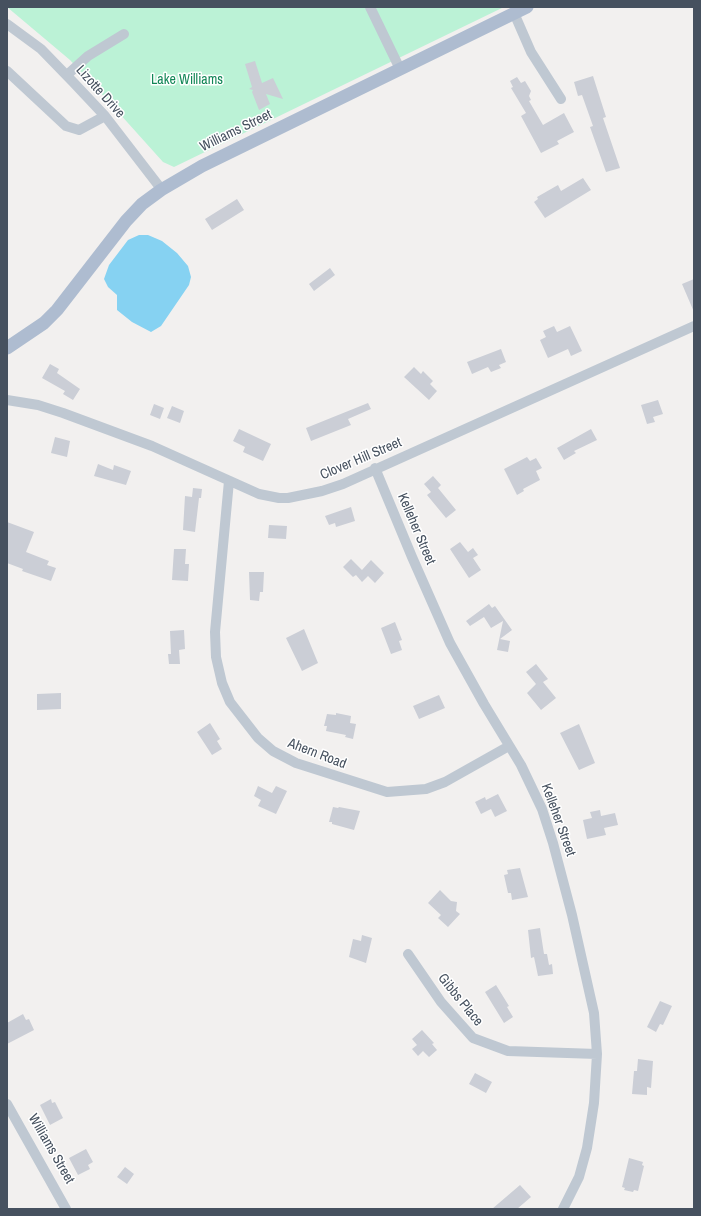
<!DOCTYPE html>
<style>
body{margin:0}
#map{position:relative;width:701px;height:1216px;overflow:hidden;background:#f2f0ef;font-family:"Archivo Narrow",sans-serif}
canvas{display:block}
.frame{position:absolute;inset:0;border:8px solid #46515f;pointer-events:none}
</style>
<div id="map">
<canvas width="701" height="1216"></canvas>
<div class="frame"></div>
</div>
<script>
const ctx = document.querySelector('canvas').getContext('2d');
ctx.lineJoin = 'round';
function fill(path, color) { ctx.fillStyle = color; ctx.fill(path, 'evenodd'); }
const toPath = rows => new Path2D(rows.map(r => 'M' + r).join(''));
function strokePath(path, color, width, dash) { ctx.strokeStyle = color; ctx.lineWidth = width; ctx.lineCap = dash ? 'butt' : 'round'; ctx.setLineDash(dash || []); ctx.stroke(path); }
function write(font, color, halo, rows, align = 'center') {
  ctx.font = font + ' "Archivo Narrow",sans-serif'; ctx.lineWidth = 3; ctx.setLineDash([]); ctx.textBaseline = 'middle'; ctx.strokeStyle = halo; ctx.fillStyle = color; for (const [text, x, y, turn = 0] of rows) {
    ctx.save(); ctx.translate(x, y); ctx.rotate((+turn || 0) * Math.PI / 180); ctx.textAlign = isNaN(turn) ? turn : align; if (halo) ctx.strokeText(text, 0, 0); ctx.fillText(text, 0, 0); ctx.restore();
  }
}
fill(toPath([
 [7,7,504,7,174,167,163,162,110,103,70,60]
]), '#bbf2d6');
fill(toPath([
 [139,235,148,235,162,241,177,253,188,266,191,277,189,285,161,326,151,332,132,322,117,310,117,295,108,287,104,279,109,265,128,240]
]), '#86d2f2');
fill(toPath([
 [255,61,262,83,273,78,283,99,266,94,270,104,259,110,252,92,253,90,249,89,252,87,245,64],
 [593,76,606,117,603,118,620,168,606,172,590,127,593,126,582,95,578,96,574,82],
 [517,77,521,83,525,81,531,91,529,96,531,100,529,101,543,125,564,113,574,132,557,141,559,144,541,153,521,116,526,113,511,88,513,87,510,81],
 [583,178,591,190,545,218,534,202,538,199,537,197,558,185,561,191],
 [237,199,244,210,212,230,205,219],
 [330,268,335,275,314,291,309,284],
 [694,279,694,312,682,284],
 [554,326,557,332,570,326,582,351,571,356,568,349,548,358,540,340,546,337,543,331],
 [501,349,506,362,499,365,501,368,491,372,488,367,472,374,467,362],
 [50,364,59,369,57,373,80,389,73,400,63,394,65,391,42,378],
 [414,367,421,374,423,371,433,381,430,384,437,391,429,400,404,377],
 [658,400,663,414,653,417,655,422,647,424,641,405],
 [368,403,371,409,348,419,351,425,311,441,306,428],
 [154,404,164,408,160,419,150,415],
 [172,406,184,411,180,423,167,418],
 [239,429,271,444,263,461,243,452,245,447,233,441],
 [591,429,597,440,574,451,576,453,564,460,557,448],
 [55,437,70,441,67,457,51,453],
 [527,457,530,461,536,458,542,468,536,471,540,480,523,489,524,491,517,495,504,469],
 [98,464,113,470,114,465,131,471,126,485,94,476],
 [433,476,441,485,438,488,456,510,446,518,427,495,431,492,424,484],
 [193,488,202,489,201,498,199,498,195,532,183,530,185,496,192,497],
 [351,507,355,521,336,527,335,523,329,525,325,516],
 [7,522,34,532,26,552,49,561,47,565,56,568,51,581,22,571,23,569,7,563],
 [269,525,287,526,286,539,268,538],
 [460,542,468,552,473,548,478,555,473,558,481,570,469,578,450,549],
 [174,549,186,549,185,564,189,564,188,581,172,580],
 [351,559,362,570,371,560,384,573,375,583,368,576,362,582,356,575,353,577,343,567],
 [249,572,264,572,263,592,260,592,259,601,250,600],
 [489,604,492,608,495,606,512,630,500,639,510,641,508,652,497,650,503,621,491,628,484,617,470,626,466,621],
 [395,622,402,640,399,641,402,650,391,654,381,628],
 [304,629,318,663,302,671,286,638],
 [184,630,185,649,179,650,180,664,169,664,168,654,171,654,170,631],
 [536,664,548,679,543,682,556,698,541,710,527,693,536,684,526,672],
 [61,693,61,709,37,710,37,694],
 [439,695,445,708,419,719,413,706],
 [336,713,351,716,350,723,356,724,353,739,345,737,346,735,326,731,327,726,324,726,327,714,336,715],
 [210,723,220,739,217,741,222,749,212,755,197,732],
 [579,724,595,763,579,770,560,733],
 [258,786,272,793,276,786,287,791,276,814,258,806,261,800,254,796],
 [498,794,507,811,495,817,491,809,481,814,475,802,485,797,486,800],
 [333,807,338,808,339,807,360,811,354,830,332,824,332,822,329,822],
 [600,810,601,816,615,813,618,825,604,828,606,835,587,839,583,820,592,818,590,812],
 [520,868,528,897,512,900,511,893,508,893,504,875,508,874,507,870],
 [440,890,451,901,457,902,456,911,460,914,448,927,438,918,441,915,428,903],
 [540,928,544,954,547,954,549,965,552,964,553,974,538,976,534,957,531,958,528,930],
 [362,935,372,938,366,963,349,957,353,939,361,941],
 [496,985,509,1006,507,1007,513,1017,504,1023,485,992],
 [660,1001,672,1006,663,1025,660,1024,656,1032,647,1027],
 [23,1014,26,1020,29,1019,34,1030,7,1044,7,1023],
 [422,1030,434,1043,432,1044,437,1050,429,1057,423,1051,418,1056,412,1049,417,1045,412,1039],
 [638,1059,653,1061,651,1088,647,1087,647,1095,632,1094,634,1071,637,1071],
 [475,1073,492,1082,486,1093,469,1084],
 [51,1099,52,1103,55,1102,63,1118,50,1125,40,1105],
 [86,1149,93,1162,88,1165,90,1169,78,1175,69,1158],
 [629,1158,643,1162,642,1165,644,1166,638,1191,634,1190,633,1192,624,1190,625,1188,622,1187],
 [125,1167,134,1174,127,1184,117,1177],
 [520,1185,531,1197,517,1209,492,1209]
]), '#cbced6');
strokePath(toPath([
 [370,7,400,69],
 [514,13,531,52,561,99],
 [7,24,41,49,73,82,105,116,162,190],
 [7,71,66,126,79,130,105,116],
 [67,75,88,56,124,34],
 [7,400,38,405,63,413,152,446,259,494,279,498,288,498,322,491,343,484,694,326],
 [375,468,412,557,450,643,484,704,521,765,542,809,553,843,572,915,594,1013,597,1054,594,1103,587,1148,579,1177,563,1209],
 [229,481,215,632,216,657,222,683,230,702,258,738,273,751,296,763,387,792,426,789,445,782,509,746],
 [408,954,441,1002,473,1038,508,1051,597,1054],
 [7,1104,66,1209]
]), '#bfc8d2', 10);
strokePath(toPath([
 [7,348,44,323,57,310,126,221,142,204,161,190,202,166,527,7]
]), '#aebcd0', 13);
write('14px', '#118656', '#fff', [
 ["Lake Williams",187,80]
]);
write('14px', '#46515f', '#fff', [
 ["Lizotte Drive",100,92,48],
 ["Williams Street",236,131,-26],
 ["Clover Hill Street",361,459,-23],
 ["Kelleher Street",416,529,67],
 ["Ahern Road",317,754,21],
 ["Kelleher Street",558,820,70],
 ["Gibbs Place",460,1000,51],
 ["Williams Street",51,1149,60]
]);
</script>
